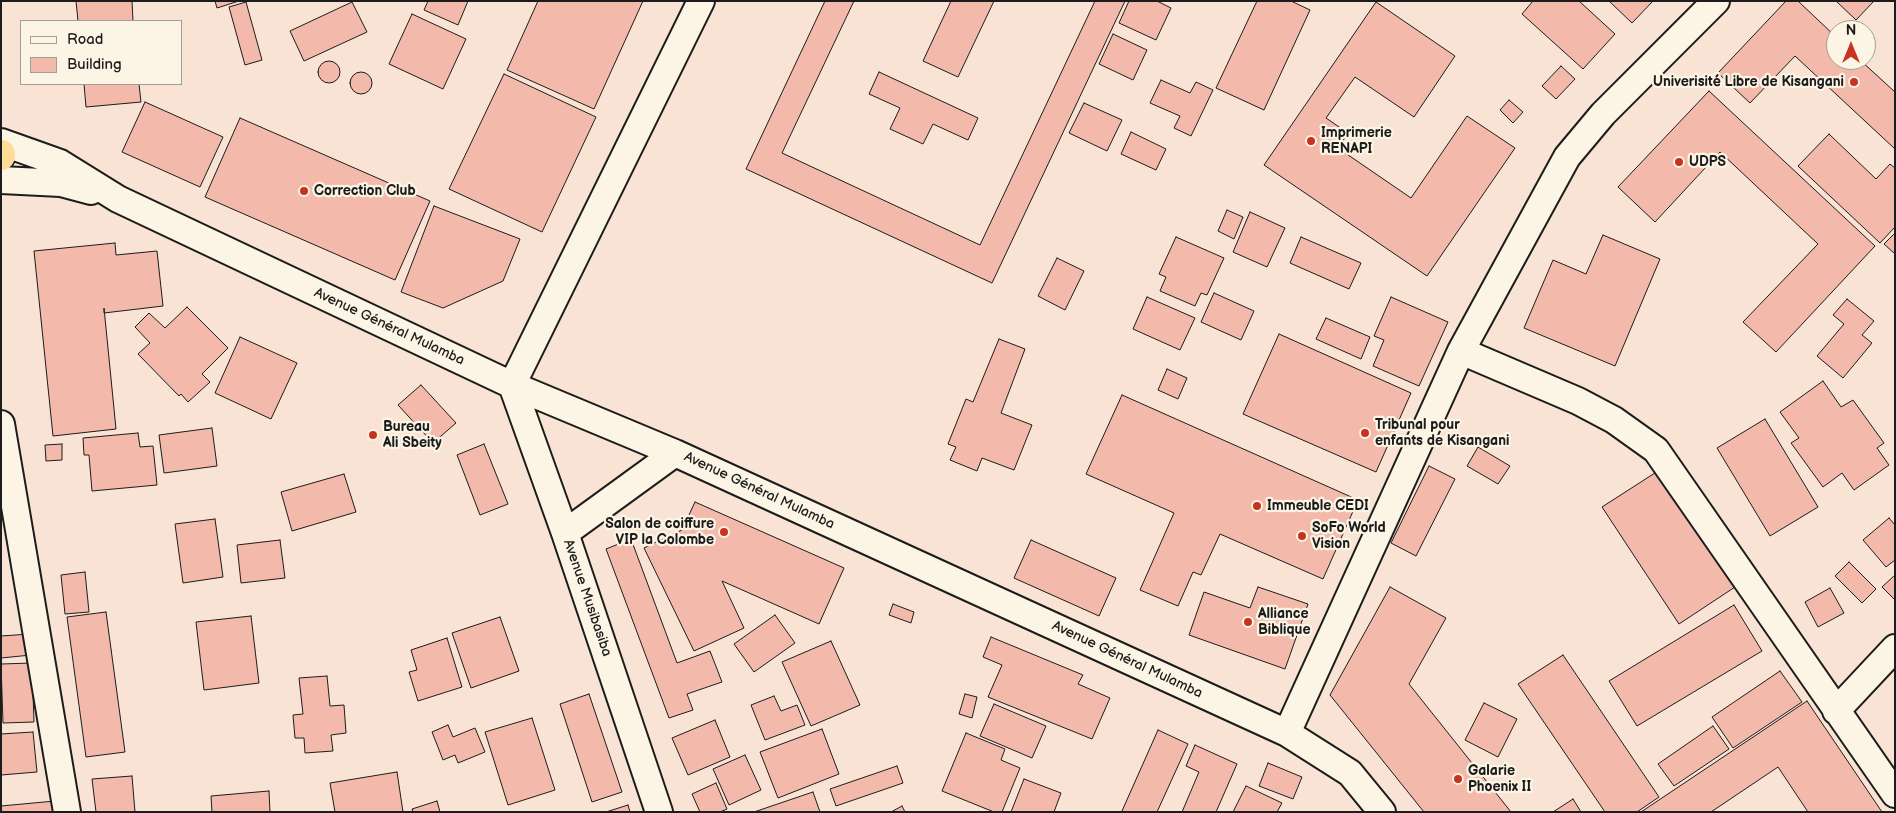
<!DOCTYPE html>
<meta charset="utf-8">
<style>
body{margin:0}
#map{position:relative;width:1896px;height:813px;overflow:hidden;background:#f9e3d4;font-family:"Balsamiq Sans",sans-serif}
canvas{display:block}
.frame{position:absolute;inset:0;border:2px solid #1c1c1c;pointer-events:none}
.legend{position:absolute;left:20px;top:20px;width:162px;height:65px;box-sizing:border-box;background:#fcf5e5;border:1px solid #a29e95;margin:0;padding:6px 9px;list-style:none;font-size:15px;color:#1c1c1c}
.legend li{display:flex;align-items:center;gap:10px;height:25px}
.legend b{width:25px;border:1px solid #a29e95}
.north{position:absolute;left:1826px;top:20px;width:50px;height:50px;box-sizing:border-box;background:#fcf5e5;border:1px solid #a29e95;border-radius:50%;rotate:0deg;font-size:14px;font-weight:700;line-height:20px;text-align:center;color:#1c1c1c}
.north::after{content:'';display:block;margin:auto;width:18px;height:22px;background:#c8321e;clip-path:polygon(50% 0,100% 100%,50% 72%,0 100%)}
</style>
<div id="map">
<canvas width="1896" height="813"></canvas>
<div class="frame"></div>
<ul class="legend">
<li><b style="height:6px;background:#fcf5e5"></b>Road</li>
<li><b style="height:14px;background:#f3b9ab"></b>Building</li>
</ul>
<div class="north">N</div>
</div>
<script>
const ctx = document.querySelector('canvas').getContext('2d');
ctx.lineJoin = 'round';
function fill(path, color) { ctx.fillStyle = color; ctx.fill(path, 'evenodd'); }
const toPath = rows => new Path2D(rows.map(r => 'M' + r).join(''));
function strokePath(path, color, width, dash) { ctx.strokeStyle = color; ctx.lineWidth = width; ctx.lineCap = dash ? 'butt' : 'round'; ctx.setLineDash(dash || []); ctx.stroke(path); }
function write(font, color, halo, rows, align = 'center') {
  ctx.font = font + ' "Balsamiq Sans",sans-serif'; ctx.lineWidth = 4.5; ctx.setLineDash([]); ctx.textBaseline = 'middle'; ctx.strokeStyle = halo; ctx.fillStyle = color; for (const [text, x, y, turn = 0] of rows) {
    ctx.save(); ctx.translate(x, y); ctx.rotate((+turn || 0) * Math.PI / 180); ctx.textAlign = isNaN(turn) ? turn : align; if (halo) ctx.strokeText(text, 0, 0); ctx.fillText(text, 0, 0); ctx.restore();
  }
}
const building = toPath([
 [76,1,132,1,133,21,78,21,76,1],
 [215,1,239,1,217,8,215,1],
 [428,1,468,1,458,25,424,10,428,1],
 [538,1,643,1,594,109,507,70,538,1],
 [825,1,854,1,782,153,980,245,1095,1,1125,1,992,283,746,169,825,1],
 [951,1,994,1,958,77,923,61,951,1],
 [1129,1,1157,1,1171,8,1156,40,1119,23,1129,1],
 [1257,1,1291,1,1310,10,1264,110,1216,88,1257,1],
 [1533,1,1579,1,1615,34,1583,69,1522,14,1533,1],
 [1609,1,1653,1,1632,23,1609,1],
 [1786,1,1798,1,1836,37,1836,60,1860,60,1895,92,1895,149,1795,56,1750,103,1718,73,1786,1],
 [1836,1,1874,1,1856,20,1836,1],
 [246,2,262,60,245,65,229,7,246,2],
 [352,2,367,32,304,61,290,31,352,2],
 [1376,2,1455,56,1414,117,1355,77,1326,118,1348,133,1338,148,1411,198,1467,116,1515,148,1427,276,1264,165,1376,2],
 [412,14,466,39,443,89,389,64,412,14],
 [1113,34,1147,50,1133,80,1099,64,1113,34],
 '318 72a11 11 0 1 1 22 0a11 11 0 1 1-22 0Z',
 [1561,66,1575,79,1556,99,1542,86,1561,66],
 [879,72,978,118,968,140,933,124,923,144,890,129,900,108,869,94,879,72],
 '350 83a11 11 0 1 1 22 0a11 11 0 1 1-22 0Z',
 [504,74,596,117,542,232,449,189,504,74],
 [1161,80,1190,93,1196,82,1213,90,1191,136,1174,128,1180,116,1150,103,1161,80],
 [84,84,139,84,141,102,86,107,84,84],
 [1709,91,1875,246,1776,352,1743,322,1818,244,1720,152,1655,222,1618,187,1709,91],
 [1509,100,1523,112,1513,123,1500,110,1509,100],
 [145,102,223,137,200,187,122,152,145,102],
 [1084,103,1122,120,1107,151,1069,133,1084,103],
 [240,118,430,201,395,280,205,197,240,118],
 [1131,132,1166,149,1156,170,1121,154,1131,132],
 [1829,134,1876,179,1890,164,1895,168,1895,227,1880,243,1798,166,1829,134],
 [434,206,520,239,503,281,443,308,401,292,434,206],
 [1227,210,1243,217,1234,239,1218,231,1227,210],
 [1250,212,1285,228,1267,267,1233,252,1250,212],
 [1895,233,1895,254,1884,244,1895,233],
 [1603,235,1660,259,1615,366,1524,328,1553,260,1586,274,1603,235],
 [1176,237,1224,258,1207,295,1201,293,1195,306,1160,291,1166,277,1159,274,1176,237],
 [1301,237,1361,263,1349,289,1290,263,1301,237],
 [115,243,116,255,157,251,163,306,104,313,104,308,116,429,53,436,34,251,115,243],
 [1057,258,1084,271,1065,310,1038,296,1057,258],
 [1214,293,1254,311,1241,340,1201,322,1214,293],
 [1147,297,1195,318,1180,350,1133,329,1147,297],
 [1391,297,1448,322,1419,386,1373,366,1384,340,1374,336,1391,297],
 [1847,299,1874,321,1862,335,1872,343,1843,378,1817,356,1844,324,1833,315,1847,299],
 [187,307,228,348,202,374,210,382,188,402,181,394,179,396,138,354,150,343,135,327,149,313,165,328,187,307],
 [1326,318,1370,337,1361,359,1316,339,1326,318],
 [1279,334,1411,393,1376,472,1243,414,1279,334],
 [240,337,297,363,271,419,215,393,240,337],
 [999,339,1025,349,1001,413,1032,425,1014,470,982,458,977,471,950,460,956,447,948,444,966,399,973,402,999,339],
 [1167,369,1187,378,1178,399,1158,390,1167,369],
 [1823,381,1841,407,1853,400,1884,443,1877,448,1889,465,1854,490,1842,473,1823,487,1791,443,1799,438,1780,412,1823,381],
 [421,385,456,423,433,443,398,405,421,385],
 [1122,395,1358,500,1323,579,1220,534,1201,575,1193,572,1178,606,1140,590,1174,513,1086,474,1122,395],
 [1765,419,1818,507,1770,536,1717,448,1765,419],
 [212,428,217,466,164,473,159,435,212,428],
 [138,433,140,447,153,446,157,485,92,491,89,455,84,455,83,438,138,433],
 [62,444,62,460,46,461,45,445,62,444],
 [484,444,508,504,480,515,457,455,484,444],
 [1478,447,1510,466,1498,484,1467,466,1478,447],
 [1429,466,1455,479,1416,556,1391,543,1429,466],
 [1658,471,1735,587,1679,624,1602,507,1658,471],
 [344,474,356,512,292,531,281,492,344,474],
 [695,502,844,568,819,624,722,581,744,628,694,651,644,548,682,530,695,502],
 [1889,518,1895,525,1895,560,1886,567,1863,540,1889,518],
 [215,519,223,577,183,583,175,524,215,519],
 [631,539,677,663,710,651,722,682,687,694,693,710,669,718,606,549,631,539],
 [280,540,285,578,241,583,237,545,280,540],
 [1031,540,1116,578,1099,616,1014,578,1031,540],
 [1849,562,1876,589,1862,603,1835,576,1849,562],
 [85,572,89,612,65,614,61,575,85,572],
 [1895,575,1895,600,1882,587,1895,575],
 [1258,587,1308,604,1285,669,1189,635,1204,592,1250,608,1258,587],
 [1390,587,1446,618,1409,684,1511,812,1424,812,1330,695,1390,587],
 [1830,588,1844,613,1818,627,1805,602,1830,588],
 [893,604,914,612,911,623,889,615,893,604],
 [1734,605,1762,651,1637,726,1609,681,1734,605],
 [106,612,125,752,86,757,67,617,106,612],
 [775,615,795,643,754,672,734,644,775,615],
 [251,616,259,683,204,690,196,622,251,616],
 [500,617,519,671,471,688,452,633,500,617],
 [30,634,31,655,1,658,1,636,30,634],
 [991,637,1083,675,1078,684,1110,698,1092,739,988,697,1002,665,983,657,991,637],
 [447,638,462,687,418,701,409,672,417,670,411,650,447,638],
 [831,641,860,705,811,726,782,662,831,641],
 [1563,655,1659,797,1637,812,1605,812,1518,684,1563,655],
 [32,663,34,722,3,723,1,664,32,663],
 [1780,671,1802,702,1733,748,1712,717,1780,671],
 [327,676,330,706,344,705,346,733,331,735,333,751,305,753,304,738,295,738,293,715,303,714,299,678,327,676],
 [589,694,622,792,592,802,560,704,589,694],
 [965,694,977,697,972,718,959,714,965,694],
 [774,696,781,711,797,705,805,725,765,740,751,705,774,696],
 [1807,701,1882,812,1808,812,1778,767,1711,812,1641,812,1807,701],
 [1484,703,1517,719,1498,757,1465,740,1484,703],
 [994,704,1046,726,1032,758,980,736,994,704],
 [532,718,555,790,508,805,485,732,532,718],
 [715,720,730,757,688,775,672,738,715,720],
 [448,725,453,737,475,728,485,752,458,763,455,755,443,760,432,732,448,725],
 [1713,726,1729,749,1674,786,1658,764,1713,726],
 [822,729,839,774,778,798,760,752,822,729],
 [1158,730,1188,744,1157,812,1124,812,1122,811,1158,730],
 [33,732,37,772,1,775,1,734,33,732],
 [966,733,1005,749,1001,760,1020,768,1002,812,994,812,942,791,966,733],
 [1195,745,1237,764,1216,812,1182,812,1199,772,1186,766,1195,745],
 [745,755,761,790,729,805,713,769,745,755],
 [1268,763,1302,777,1293,799,1259,786,1268,763],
 [897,766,903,783,836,806,830,789,897,766],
 [397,772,403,812,335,812,330,783,397,772],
 [132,776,135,812,96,812,92,779,132,776],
 [1024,779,1061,793,1054,812,1011,812,1024,779],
 [716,783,727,809,720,812,700,812,692,794,716,783],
 [1246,786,1282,803,1277,812,1233,812,1246,786],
 [269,791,270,812,212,812,211,796,269,791],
 [813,792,820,812,754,812,813,792],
 [1573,799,1581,812,1553,812,1573,799],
 [55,801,56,812,1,812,1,806,55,801],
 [437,801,440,812,413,812,412,809,437,801],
 [628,805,630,812,606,812,628,805],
 [902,806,905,812,891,812,902,806]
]);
fill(building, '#f3b9ab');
strokePath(building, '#1c1c1c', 1);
const street = toPath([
 [1,142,60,163,118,199,512,385,675,453,1287,733,1350,773,1382,812],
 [1,180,61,183,91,191],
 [1461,351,1578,401,1614,420,1656,450,1895,794],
 [1,424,67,812],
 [565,533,675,453],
 [1836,711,1895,648],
 [1287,733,1461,351,1567,157,1603,114,1716,1],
 [659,812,565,533,512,385,701,1]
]);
const highway = toPath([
 [1,154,1,156]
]);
strokePath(street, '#1c1c1c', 30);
strokePath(highway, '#1c1c1c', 31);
strokePath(street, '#fcf5e5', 26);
strokePath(highway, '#ffdd96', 28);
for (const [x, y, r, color] of [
 [1854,82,5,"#c8321e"],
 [1311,141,5,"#c8321e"],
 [1679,162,5,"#c8321e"],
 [304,191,5,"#c8321e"],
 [1365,433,5,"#c8321e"],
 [373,435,5,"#c8321e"],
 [1257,506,5,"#c8321e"],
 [724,532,5,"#c8321e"],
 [1302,536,5,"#c8321e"],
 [1248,622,5,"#c8321e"],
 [1458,779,5,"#c8321e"]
]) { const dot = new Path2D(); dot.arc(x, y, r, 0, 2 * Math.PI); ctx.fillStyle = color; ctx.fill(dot); strokePath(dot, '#fcf5e5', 2); }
write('bold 14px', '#1c1c1c', '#fcf5e5', [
 ["Univerisité Libre de Kisangani",1844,82,"right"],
 ["Imprimerie",1321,133],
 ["RENAPI",1321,149],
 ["UDPS",1689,162],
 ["Correction Club",314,191],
 ["Tribunal pour",1375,425],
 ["enfants de Kisangani",1375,441],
 ["Bureau",383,427],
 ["Ali Sbeity",383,443],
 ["Immeuble CEDI",1267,506],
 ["Salon de coiffure",714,524,"right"],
 ["VIP la Colombe",714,540,"right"],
 ["SoFo World",1312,528],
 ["Vision",1312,544],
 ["Alliance",1258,614],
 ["Biblique",1258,630],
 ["Galarie",1468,771],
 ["Phoenix II",1468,787]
], 'left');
write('14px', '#1c1c1c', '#fcf5e5', [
 ["Avenue Général Mulamba",389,327,25],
 ["Avenue Général Mulamba",759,491,25],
 ["Avenue Musibasiba",587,598,71],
 ["Avenue Général Mulamba",1127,660,25]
]);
</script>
